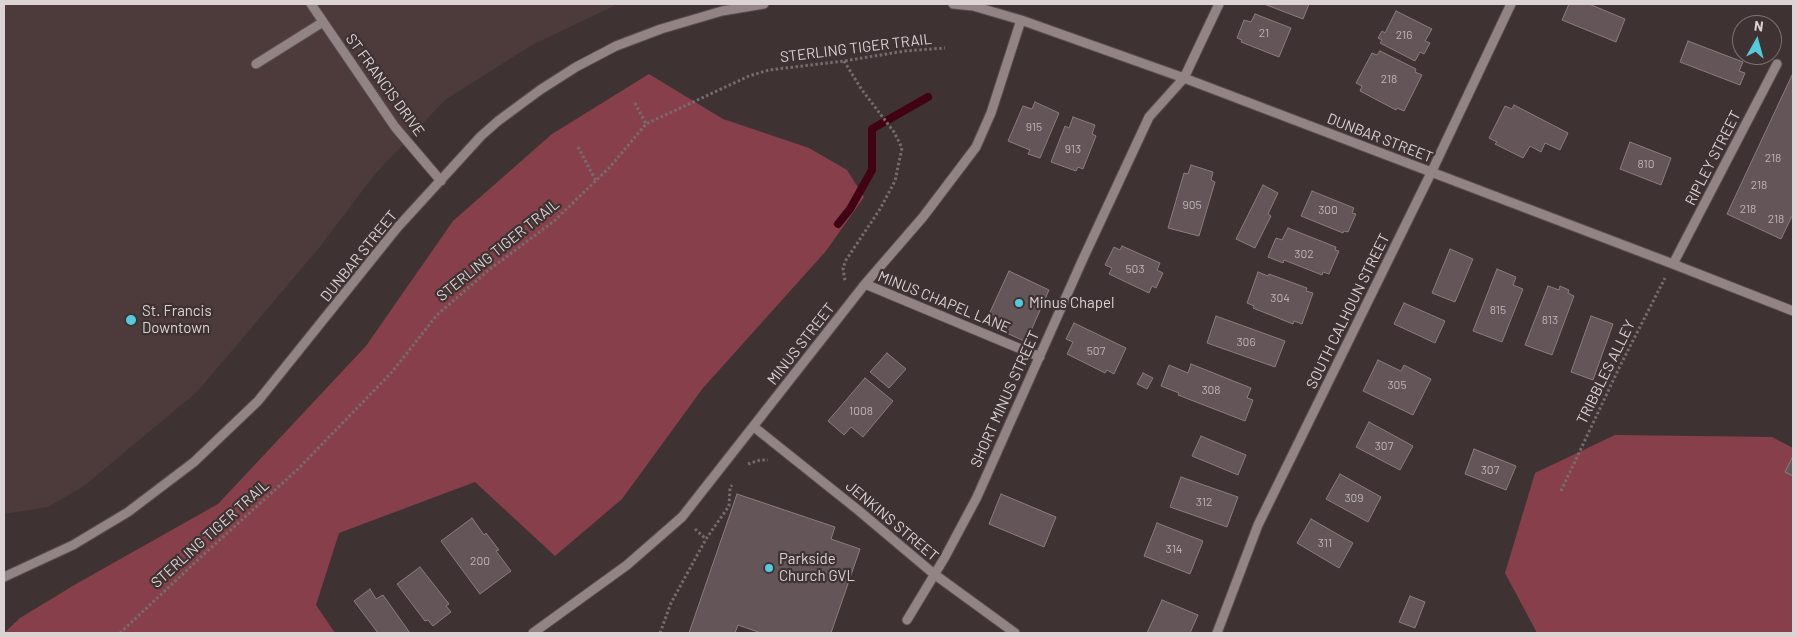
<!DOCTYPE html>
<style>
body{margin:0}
#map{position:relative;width:1797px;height:637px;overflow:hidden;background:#3f3233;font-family:Barlow,sans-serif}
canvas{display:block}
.frame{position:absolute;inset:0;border:5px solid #dbd3d4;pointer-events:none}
.north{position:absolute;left:1732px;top:15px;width:50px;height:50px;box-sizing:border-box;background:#3f3233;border:1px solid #7d7273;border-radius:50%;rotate:7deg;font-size:14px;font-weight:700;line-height:20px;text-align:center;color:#dbd3d4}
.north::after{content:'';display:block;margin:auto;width:18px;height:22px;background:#54cadd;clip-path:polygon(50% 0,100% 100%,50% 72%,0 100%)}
</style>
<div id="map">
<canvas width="1797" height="637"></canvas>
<div class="frame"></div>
<div class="north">N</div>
</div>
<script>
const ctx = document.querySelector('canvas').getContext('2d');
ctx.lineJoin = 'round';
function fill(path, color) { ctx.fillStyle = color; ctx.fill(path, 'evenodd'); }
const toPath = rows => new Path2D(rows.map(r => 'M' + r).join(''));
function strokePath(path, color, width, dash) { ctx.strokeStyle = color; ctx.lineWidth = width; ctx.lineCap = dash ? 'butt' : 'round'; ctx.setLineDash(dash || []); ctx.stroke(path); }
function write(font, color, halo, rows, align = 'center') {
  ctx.font = font + ' Barlow,sans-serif'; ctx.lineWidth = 4.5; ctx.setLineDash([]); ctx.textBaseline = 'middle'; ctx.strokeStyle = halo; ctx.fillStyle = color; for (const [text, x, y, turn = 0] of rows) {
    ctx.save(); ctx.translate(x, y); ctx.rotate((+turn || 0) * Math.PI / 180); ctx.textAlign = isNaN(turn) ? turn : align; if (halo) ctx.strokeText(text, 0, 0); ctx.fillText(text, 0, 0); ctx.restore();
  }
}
fill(toPath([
 [4,4,618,4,532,45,445,100,375,174,319,248,197,392,84,486,48,507,4,514]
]), '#4d3a3b');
fill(toPath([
 [649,74,723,119,809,148,847,170,864,197,826,251,703,388,622,499,555,556,475,482,339,533,316,605,335,633,4,633,20,618,76,584,218,504,366,346,453,221,552,134],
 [1615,435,1772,437,1793,448,1793,633,1537,633,1505,573,1535,473]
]), '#87404b');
strokePath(toPath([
 [838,224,850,209,872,170,872,129,928,97]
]), '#410314', 8);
const building = toPath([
 [1264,4,1309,4,1303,19,1264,4],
 [1569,4,1589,4,1625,19,1616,42,1562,20,1569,4],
 [1396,11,1432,29,1425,41,1430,43,1424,54,1420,52,1415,61,1380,43,1382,40,1378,38,1382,31,1385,33,1396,11],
 [1255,14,1291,28,1279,57,1241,42,1242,40,1237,38,1244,20,1251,22,1255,14],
 [1688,41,1743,62,1739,71,1745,73,1740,85,1680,62,1688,41],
 [1380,51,1416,69,1415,72,1422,75,1404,111,1397,108,1396,110,1360,91,1362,86,1356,83,1372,53,1377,55,1380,51],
 [1793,73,1793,214,1781,239,1727,214,1793,73],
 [1035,102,1059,113,1040,158,1028,154,1030,150,1008,141,1023,106,1032,109,1035,102],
 [1514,105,1568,133,1560,150,1545,143,1541,152,1530,146,1523,158,1495,144,1497,142,1489,138,1505,106,1512,109,1514,105],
 [1073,117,1095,125,1092,134,1096,136,1083,169,1078,167,1076,171,1051,162,1065,126,1069,128,1073,117],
 [1630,142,1671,158,1661,185,1620,169,1630,142],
 [1191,165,1213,172,1211,180,1215,182,1199,236,1168,228,1184,173,1188,174,1191,165],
 [1263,185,1278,193,1268,214,1271,216,1255,248,1236,239,1263,185],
 [1312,191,1354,208,1352,213,1356,214,1348,232,1344,231,1343,233,1301,216,1312,191],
 [1288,228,1336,247,1335,250,1339,251,1329,274,1323,272,1322,275,1284,260,1283,263,1268,257,1276,238,1282,240,1288,228],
 [1122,246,1160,263,1157,270,1163,273,1156,288,1152,286,1149,293,1109,274,1112,268,1105,265,1114,247,1120,250,1122,246],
 [1450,249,1473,259,1455,302,1432,293,1450,249],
 [1497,269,1516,277,1513,285,1523,289,1502,342,1473,331,1497,269],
 [1009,271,1049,290,1026,342,985,323,1009,271],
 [1258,272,1268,276,1269,274,1307,288,1306,291,1313,293,1302,324,1294,321,1293,324,1253,308,1254,306,1247,303,1258,272],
 [1548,286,1559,290,1560,286,1569,290,1568,293,1574,296,1552,355,1525,345,1548,286],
 [1404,303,1445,321,1435,343,1394,324,1404,303],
 [1216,316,1285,341,1275,367,1207,343,1216,316],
 [1591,316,1613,324,1593,380,1571,372,1591,316],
 [1074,323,1126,348,1114,374,1107,370,1105,373,1067,354,1073,342,1066,339,1074,323],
 [887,353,906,369,889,388,870,372,887,353],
 [1378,360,1401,371,1404,365,1431,379,1413,415,1363,391,1378,360],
 [1191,364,1251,388,1247,398,1253,400,1245,421,1178,395,1179,393,1161,386,1169,365,1188,373,1191,364],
 [1143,373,1153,378,1147,389,1137,384,1143,373],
 [865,378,893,401,863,437,851,427,844,435,828,421,865,378],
 [1369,422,1413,446,1400,470,1356,447,1369,422],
 [1201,436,1246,455,1238,475,1192,456,1201,436],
 [1474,449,1516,466,1506,490,1465,474,1474,449],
 [1793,456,1793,476,1785,472,1793,456],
 [1340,474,1381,497,1368,522,1326,499,1340,474],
 [1181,477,1238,497,1227,527,1170,507,1181,477],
 [737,494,835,527,831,539,860,549,831,633,761,633,738,625,735,633,689,633,737,494],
 [1001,494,1056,517,1044,547,989,524,1001,494],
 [472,518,484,535,486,533,499,550,496,551,511,571,480,594,441,541,472,518],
 [1311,519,1353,543,1339,568,1297,543,1311,519],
 [1157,523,1203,541,1190,574,1144,556,1157,523],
 [420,567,449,604,446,606,451,612,433,626,428,620,425,621,397,584,420,567],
 [370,589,376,599,383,595,410,633,378,633,354,601,370,589],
 [1410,596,1425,602,1415,628,1399,622,1410,596],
 [1162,600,1198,615,1190,633,1147,633,1162,600]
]);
fill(building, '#645658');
strokePath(building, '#8b7c7d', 1);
const minor = toPath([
 [311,4,395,127,441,181],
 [953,4,973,6,1021,20,1184,78,1673,264,1793,311],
 [256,64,323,22],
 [1673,264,1777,64],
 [865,284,1040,357],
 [754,427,858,510,934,574,1015,633],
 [4,577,73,545,128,512,194,462,258,401,397,228,481,136,498,121,540,90,576,67,616,46,661,29,722,11,764,4],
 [907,620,945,557,977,497,1082,261,1149,117,1184,78,1219,4],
 [533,633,627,565,682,517,865,284,923,217,976,147,991,113,1021,20],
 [1217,633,1258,525,1431,173,1511,4]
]);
strokePath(minor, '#584e4f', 11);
strokePath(toPath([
 [844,61,862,90,894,132,902,148,895,181,880,209,846,260,843,268,845,281],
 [635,103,646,124],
 [578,147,596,181],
 [748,464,760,460,768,460],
 [1561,491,1620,366,1665,278],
 [695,529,706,539],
 [120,633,202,556,298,469,392,372,437,315,490,269,554,221,609,168,646,124,749,76,769,70,844,61,905,51,945,48],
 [660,633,671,603,706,539,729,506,730,488,732,485]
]), '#776c6d', 3, [2.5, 2.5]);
strokePath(minor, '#928384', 9);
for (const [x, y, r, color] of [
 [1019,303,5,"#54cadd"],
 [131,320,6,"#54cadd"],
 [769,568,5,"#54cadd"]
]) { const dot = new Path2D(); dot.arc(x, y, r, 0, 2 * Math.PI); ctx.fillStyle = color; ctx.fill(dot); strokePath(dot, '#3f3233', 2); }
write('12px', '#bdb4b5', null, [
 ["21",1264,33],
 ["216",1404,35],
 ["218",1389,79],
 ["915",1034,127],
 ["913",1073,149],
 ["218",1773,158],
 ["810",1646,164],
 ["218",1759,185],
 ["905",1192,205],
 ["218",1748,209],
 ["300",1328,210],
 ["218",1776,219],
 ["302",1304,254],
 ["503",1135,269],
 ["304",1280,298],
 ["815",1498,310],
 ["813",1550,320],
 ["306",1246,342],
 ["507",1096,351],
 ["305",1397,385],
 ["308",1211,390],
 ["1008",861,411],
 ["307",1384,446],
 ["307",1490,470],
 ["309",1354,498],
 ["312",1204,502],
 ["311",1325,543],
 ["314",1174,549],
 ["200",480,561]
]);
write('15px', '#dbd3d4', '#3f3233', [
 ["STERLING TIGER TRAIL",856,48,-7],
 ["ST FRANCIS DRIVE",385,85,54],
 ["DUNBAR STREET",1380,138,21],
 ["RIPLEY STREET",1713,158,-63],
 ["STERLING TIGER TRAIL",498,250,-39],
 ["DUNBAR STREET",359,256,-51],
 ["MINUS CHAPEL LANE",944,302,22],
 ["SOUTH CALHOUN STREET",1348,311,-64],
 ["MINUS STREET",801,344,-52],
 ["TRIBBLES ALLEY",1606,372,-64],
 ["SHORT MINUS STREET",1005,399,-66],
 ["JENKINS STREET",892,521,40],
 ["STERLING TIGER TRAIL",210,534,-42]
]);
write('15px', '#dbd3d4', '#3f3233', [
 ["Minus Chapel",1029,303],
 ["St. Francis",142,311],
 ["Downtown",142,328],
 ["Parkside",779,559],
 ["Church GVL",779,576]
], 'left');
</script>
